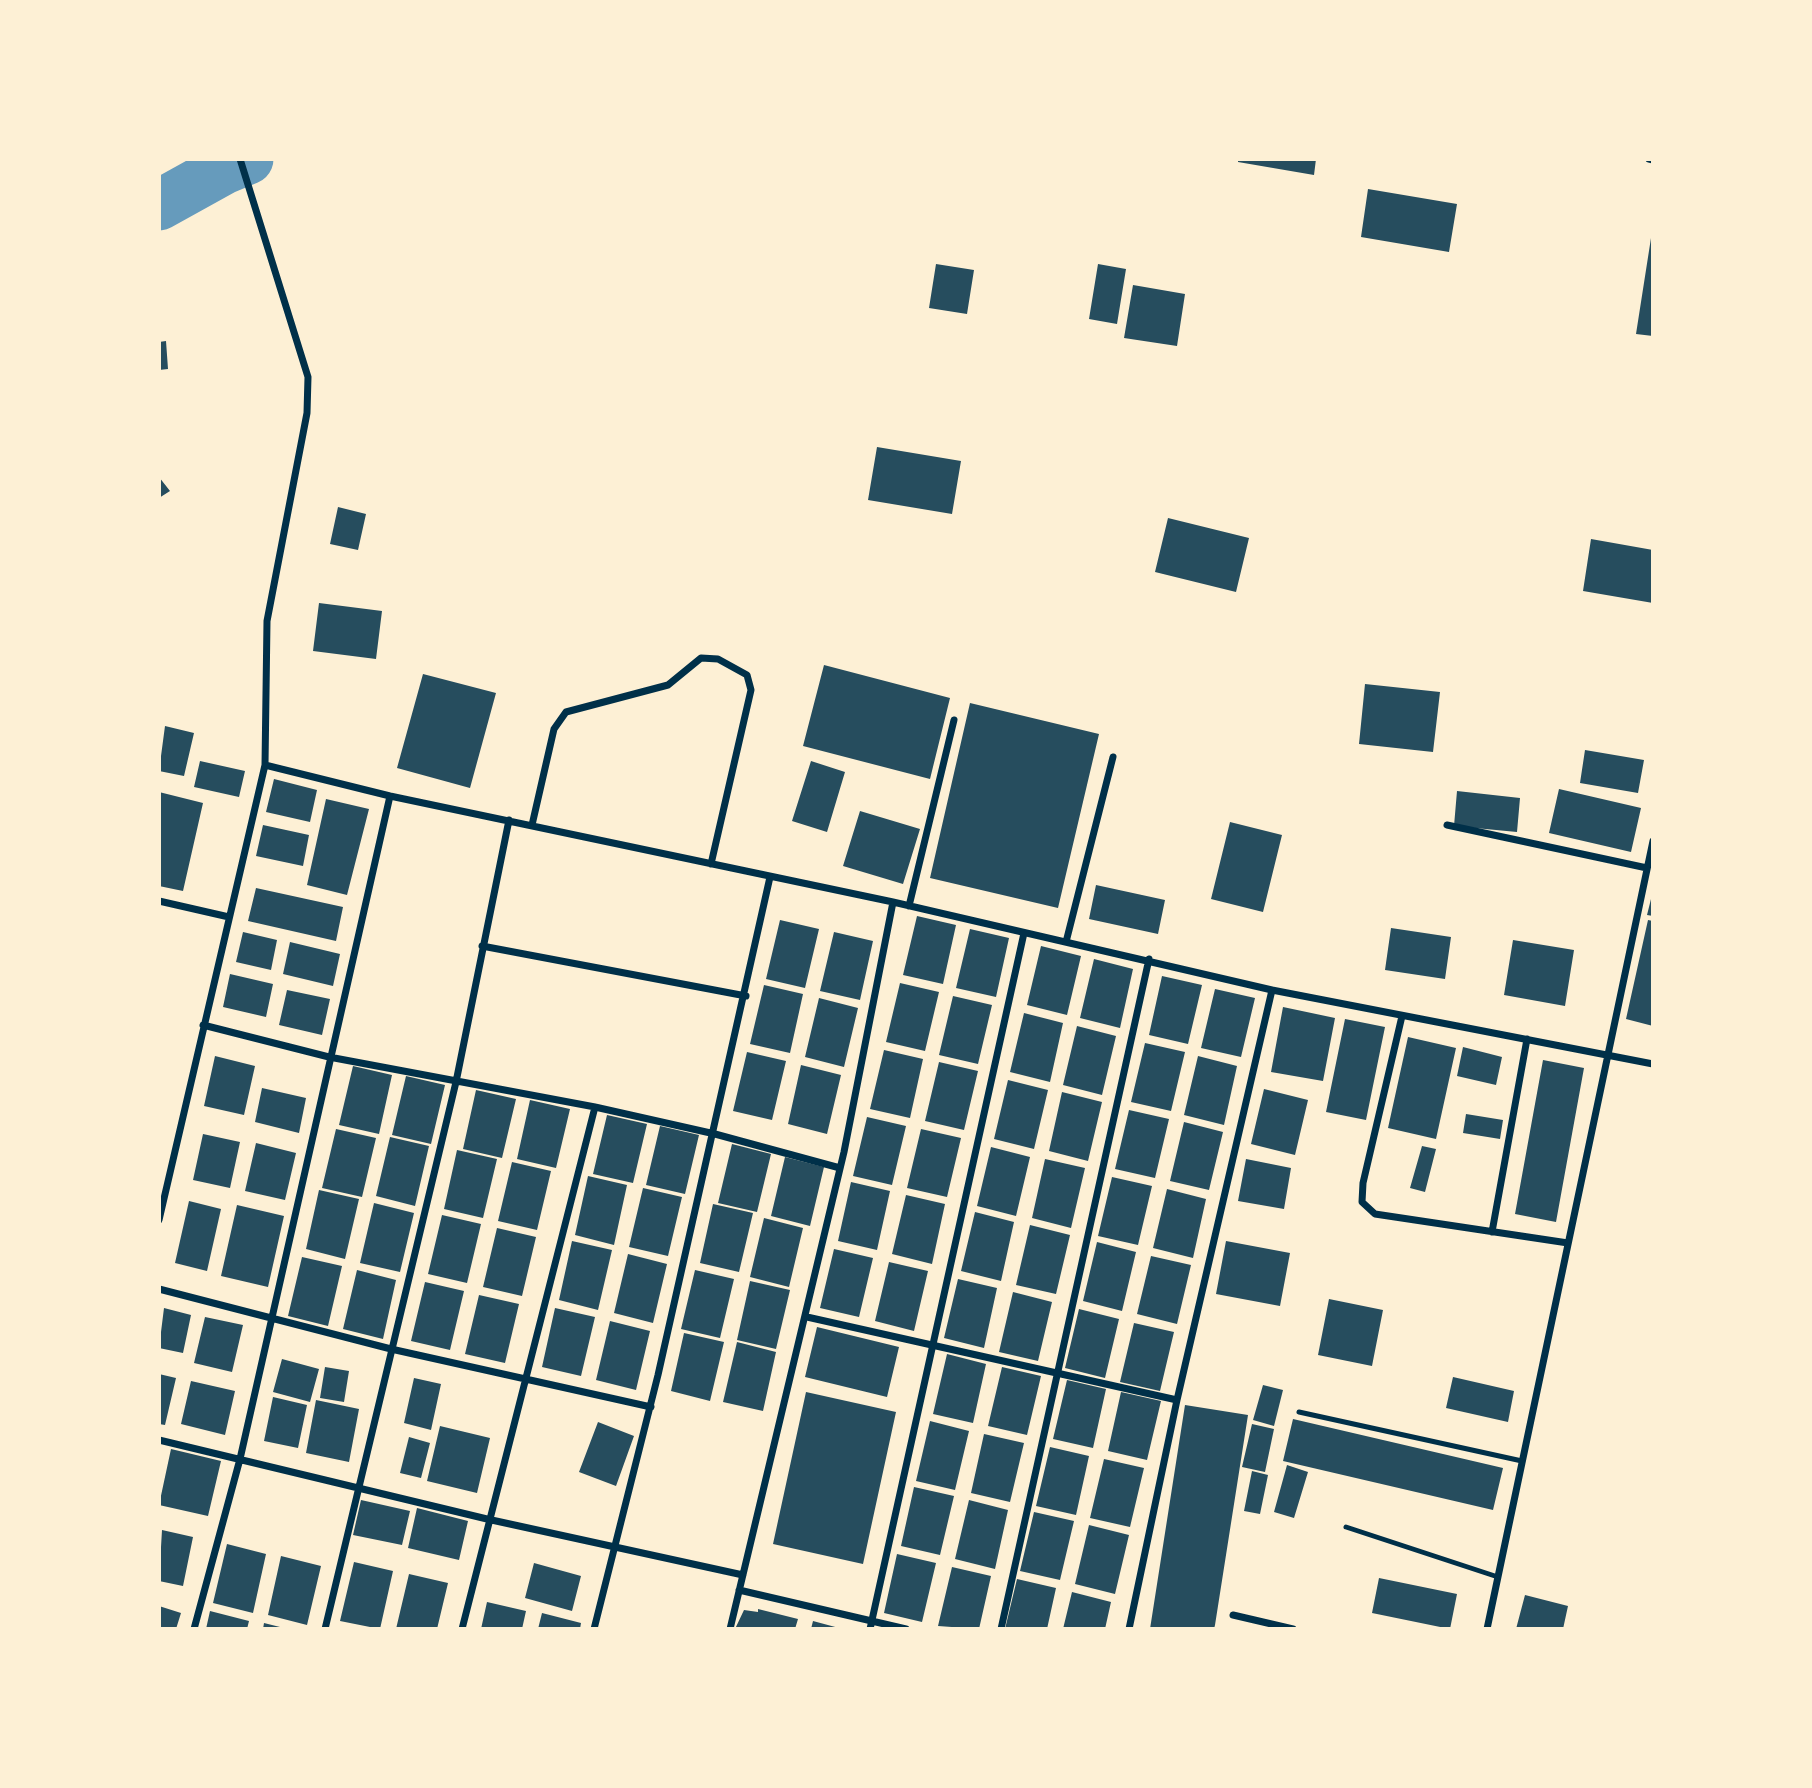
<!DOCTYPE html>
<style>
body{margin:0}
#map{position:relative;width:1812px;height:1788px;overflow:hidden;background:#fdf0d5;font-family:"Titillium Web",sans-serif}
canvas{display:block}
.frame{position:absolute;inset:0;border:161px solid #fdf0d5;pointer-events:none}
</style>
<div id="map">
<canvas width="1812" height="1788"></canvas>
<div class="frame"></div>
</div>
<script>
const ctx = document.querySelector('canvas').getContext('2d');
ctx.lineJoin = 'round';
const toPath = rows => new Path2D(rows.map(r => 'M' + r).join(''));
function strokePath(path, color, width, dash) { ctx.strokeStyle = color; ctx.lineWidth = width; ctx.lineCap = dash ? 'butt' : 'round'; ctx.setLineDash(dash || []); ctx.stroke(path); }
function fill(path, color) { ctx.fillStyle = color; ctx.fill(path, 'evenodd'); }
strokePath(toPath([
 [159,205,224,169,248,159]
]), '#669bbc', 51);
fill(toPath([
 [1238,159,1316,159,1314,175,1238,162],
 [1368,189,1457,204,1449,252,1361,237],
 [1651,238,1653,239,1653,336,1636,334],
 [936,264,974,270,967,314,929,308],
 [1098,264,1126,269,1117,324,1089,319],
 [1133,285,1185,294,1177,346,1124,338],
 [166,341,168,369,159,370,159,342],
 [877,447,961,461,952,514,868,500],
 [159,477,170,491,159,498],
 [338,507,366,514,358,550,330,544],
 [1168,518,1249,538,1236,592,1155,572],
 [1591,539,1653,550,1653,603,1583,591],
 [319,603,382,611,376,659,313,651],
 [824,665,950,698,930,779,803,746],
 [423,674,496,693,470,788,397,768],
 [1365,684,1440,692,1433,752,1359,744],
 [970,703,1099,734,1058,908,930,878],
 [165,726,194,733,184,776,159,771],
 [1585,750,1644,760,1638,793,1580,783],
 [200,761,245,771,239,797,194,787],
 [811,761,845,772,827,832,792,821],
 [274,779,317,790,310,822,266,812],
 [1559,789,1641,808,1631,852,1549,833],
 [1457,791,1520,798,1517,832,1454,826],
 [159,792,203,803,183,891,159,886],
 [326,799,369,809,347,895,307,885],
 [860,811,920,829,903,884,843,866],
 [1230,822,1282,835,1263,912,1211,899],
 [263,825,309,835,303,866,256,856],
 [1096,885,1165,900,1158,934,1089,919],
 [256,888,343,907,336,941,248,921],
 [1652,895,1653,895,1653,916,1647,915],
 [917,916,956,925,943,984,903,975],
 [780,920,819,929,805,988,766,979],
 [1648,920,1653,921,1653,1026,1626,1019],
 [1391,928,1451,937,1445,979,1385,970],
 [970,929,1009,938,996,997,956,988],
 [243,932,277,940,271,970,236,962],
 [834,932,873,941,860,1000,820,991],
 [1513,940,1574,950,1565,1006,1504,995],
 [290,942,340,954,333,986,283,974],
 [1041,946,1081,956,1067,1015,1027,1005],
 [1094,959,1133,969,1120,1028,1080,1018],
 [230,974,273,984,266,1017,223,1007],
 [1162,976,1202,985,1188,1044,1149,1035],
 [900,983,939,992,925,1051,886,1042],
 [764,985,803,994,790,1053,750,1044],
 [1215,989,1255,998,1241,1057,1201,1048],
 [287,990,330,999,322,1035,279,1025],
 [953,996,992,1005,978,1064,939,1055],
 [819,998,858,1008,844,1067,805,1057],
 [1283,1007,1335,1018,1323,1081,1271,1072],
 [1024,1013,1063,1023,1050,1082,1010,1072],
 [1345,1019,1385,1027,1366,1120,1326,1112],
 [1077,1026,1116,1036,1102,1095,1063,1085],
 [1408,1037,1456,1048,1436,1139,1388,1128],
 [1145,1043,1185,1052,1171,1111,1131,1102],
 [1463,1047,1502,1057,1496,1085,1457,1076],
 [884,1050,923,1059,910,1118,870,1109],
 [747,1052,786,1061,772,1120,733,1111],
 [215,1056,255,1066,244,1115,204,1106],
 [1198,1056,1237,1066,1224,1125,1184,1115],
 [1543,1060,1584,1068,1556,1222,1515,1214],
 [939,1062,978,1071,964,1130,925,1121],
 [801,1065,841,1075,827,1134,788,1124],
 [353,1066,392,1075,379,1134,339,1125],
 [406,1076,445,1085,431,1144,392,1135],
 [1008,1080,1048,1090,1034,1149,994,1139],
 [262,1088,306,1098,299,1133,255,1122],
 [1264,1089,1308,1100,1295,1155,1251,1144],
 [476,1090,516,1099,502,1158,463,1149],
 [1062,1092,1102,1102,1088,1161,1049,1151],
 [530,1100,570,1109,556,1168,517,1159],
 [1129,1110,1169,1119,1155,1178,1115,1169],
 [1466,1114,1503,1120,1500,1139,1463,1133],
 [607,1115,647,1124,633,1183,593,1174],
 [867,1117,906,1126,892,1185,853,1176],
 [1184,1122,1223,1132,1209,1190,1170,1181],
 [660,1126,699,1135,685,1194,646,1185],
 [336,1129,376,1138,362,1197,322,1188],
 [921,1129,961,1138,947,1197,907,1188],
 [203,1134,240,1142,230,1188,193,1180],
 [390,1137,429,1146,415,1206,376,1196],
 [256,1143,296,1153,285,1200,245,1191],
 [732,1144,771,1154,757,1212,718,1203],
 [1422,1146,1436,1149,1425,1192,1410,1188],
 [991,1147,1030,1157,1016,1216,977,1206],
 [457,1150,497,1159,483,1218,444,1209],
 [785,1157,824,1167,810,1226,771,1216],
 [1045,1159,1085,1168,1071,1228,1032,1218],
 [1246,1159,1291,1168,1284,1209,1238,1201],
 [512,1162,551,1171,537,1230,498,1221],
 [588,1176,627,1185,614,1245,575,1235],
 [1112,1177,1152,1186,1138,1245,1098,1236],
 [851,1182,890,1191,877,1250,838,1241],
 [643,1188,682,1197,668,1256,629,1247],
 [1167,1189,1206,1199,1193,1258,1153,1248],
 [319,1190,359,1199,345,1259,306,1249],
 [906,1195,945,1204,932,1264,892,1254],
 [189,1201,221,1209,207,1271,175,1263],
 [374,1203,414,1213,400,1272,360,1263],
 [713,1204,753,1213,739,1272,700,1263],
 [237,1205,284,1216,268,1287,221,1276],
 [975,1212,1014,1222,1001,1281,961,1271],
 [442,1215,481,1224,467,1283,428,1274],
 [764,1218,803,1228,789,1287,750,1277],
 [1030,1225,1070,1235,1056,1294,1016,1285],
 [497,1228,536,1237,522,1296,483,1287],
 [572,1241,612,1250,598,1310,559,1300],
 [1226,1241,1290,1253,1280,1306,1216,1294],
 [1097,1242,1136,1252,1122,1311,1083,1301],
 [834,1249,873,1258,859,1317,820,1308],
 [628,1254,667,1264,653,1323,614,1313],
 [1151,1256,1191,1265,1177,1324,1137,1314],
 [302,1257,342,1266,328,1326,288,1316],
 [889,1262,928,1271,914,1331,875,1321],
 [357,1270,396,1280,383,1339,343,1329],
 [695,1270,734,1279,720,1338,681,1329],
 [958,1279,997,1288,984,1348,944,1338],
 [750,1281,790,1290,776,1349,737,1340],
 [425,1282,464,1291,450,1350,411,1341],
 [1013,1292,1052,1302,1038,1361,999,1352],
 [479,1295,519,1304,505,1363,465,1354],
 [1329,1299,1383,1310,1372,1366,1318,1355],
 [164,1308,191,1315,183,1353,159,1348],
 [555,1308,595,1317,581,1376,542,1367],
 [1079,1309,1119,1319,1105,1378,1065,1368],
 [205,1317,243,1325,232,1372,194,1363],
 [610,1321,650,1331,636,1390,596,1380],
 [1134,1323,1174,1332,1160,1391,1120,1382],
 [817,1327,899,1347,887,1397,805,1377],
 [684,1333,724,1342,710,1401,671,1391],
 [737,1342,776,1352,763,1411,723,1402],
 [947,1354,986,1364,973,1423,933,1414],
 [282,1359,319,1369,310,1402,273,1392],
 [325,1367,349,1371,344,1402,320,1398],
 [1002,1367,1041,1376,1027,1435,988,1426],
 [159,1374,176,1378,165,1425,159,1424],
 [1453,1377,1514,1391,1508,1422,1446,1408],
 [414,1378,441,1384,431,1430,404,1423],
 [1067,1380,1106,1389,1093,1448,1053,1439],
 [191,1381,235,1391,225,1435,181,1424],
 [1263,1385,1283,1390,1274,1426,1253,1420],
 [806,1392,896,1412,863,1564,773,1544],
 [1121,1392,1161,1401,1147,1460,1108,1451],
 [273,1397,307,1405,298,1448,264,1441],
 [316,1400,359,1409,349,1462,306,1453],
 [1185,1405,1248,1415,1215,1625,1214,1629,1150,1629],
 [1293,1419,1503,1468,1493,1510,1283,1461],
 [930,1421,969,1431,955,1490,916,1481],
 [598,1422,634,1436,616,1486,579,1472],
 [1252,1424,1274,1429,1265,1472,1242,1467],
 [440,1426,490,1438,477,1493,427,1481],
 [984,1434,1024,1443,1010,1502,971,1493],
 [409,1437,430,1443,421,1478,400,1473],
 [1050,1447,1089,1456,1076,1515,1036,1506],
 [171,1449,221,1461,208,1516,159,1505],
 [1104,1459,1144,1468,1130,1527,1090,1518],
 [1287,1465,1308,1472,1294,1518,1274,1512],
 [1252,1471,1268,1475,1260,1514,1244,1511],
 [914,1487,954,1496,940,1555,901,1546],
 [361,1500,410,1511,402,1545,353,1535],
 [969,1500,1008,1510,995,1569,955,1559],
 [417,1508,468,1521,459,1560,408,1548],
 [1034,1512,1074,1521,1060,1580,1020,1571],
 [1089,1525,1129,1535,1115,1594,1075,1584],
 [162,1530,193,1537,183,1586,159,1581],
 [227,1544,266,1554,253,1613,213,1603],
 [897,1554,936,1563,922,1622,884,1613],
 [281,1556,321,1566,307,1625,268,1615],
 [354,1562,393,1571,380,1629,340,1621],
 [534,1563,581,1576,572,1611,525,1598],
 [952,1567,991,1576,979,1629,938,1626],
 [409,1574,448,1583,437,1629,396,1629],
 [1379,1578,1457,1594,1450,1629,1372,1613],
 [1017,1579,1056,1588,1047,1629,1005,1629],
 [1072,1592,1111,1602,1105,1629,1063,1629],
 [1525,1595,1568,1606,1563,1629,1516,1629],
 [487,1602,526,1611,522,1629,481,1629],
 [159,1606,181,1613,176,1629,159,1629],
 [758,1609,798,1619,795,1629,735,1629,744,1610,758,1612],
 [210,1611,249,1621,247,1629,206,1629],
 [542,1613,581,1623,580,1629,538,1629],
 [813,1621,839,1628,839,1629,811,1629],
 [264,1623,284,1628,284,1629,263,1629]
]), '#264d5e');
strokePath(toPath([
 [1299,1412,1522,1461],
 [1346,1527,1498,1577]
]), '#003049', 5);
strokePath(toPath([
 [1649,159,1653,160],
 [265,765,390,796,893,902,1272,990,1653,1064],
 [532,825,554,729,566,712,668,685,701,658,718,659,747,675,751,690,711,864],
 [1447,825,1647,868],
 [159,901,229,917],
 [909,906,954,720],
 [1066,942,1113,757],
 [482,946,746,996],
 [1402,1016,1363,1183,1362,1202,1375,1214,1568,1243],
 [203,1025,329,1057,595,1107,715,1134,840,1168],
 [159,1220,265,765,267,621,307,413,308,377,240,159],
 [1492,1232,1527,1039],
 [159,1289,391,1349,651,1407],
 [807,1317,1177,1400],
 [159,1440,487,1519,743,1575],
 [739,1590,906,1629],
 [1233,1615,1293,1629],
 [194,1629,240,1459,390,796],
 [325,1629,456,1082,509,820],
 [462,1629,595,1107],
 [594,1629,658,1375,770,877],
 [730,1629,844,1152,893,902],
 [870,1629,1024,933],
 [1001,1629,1149,959],
 [1129,1629,1177,1400,1272,990],
 [1487,1629,1653,841]
]), '#003049', 7);
</script>
